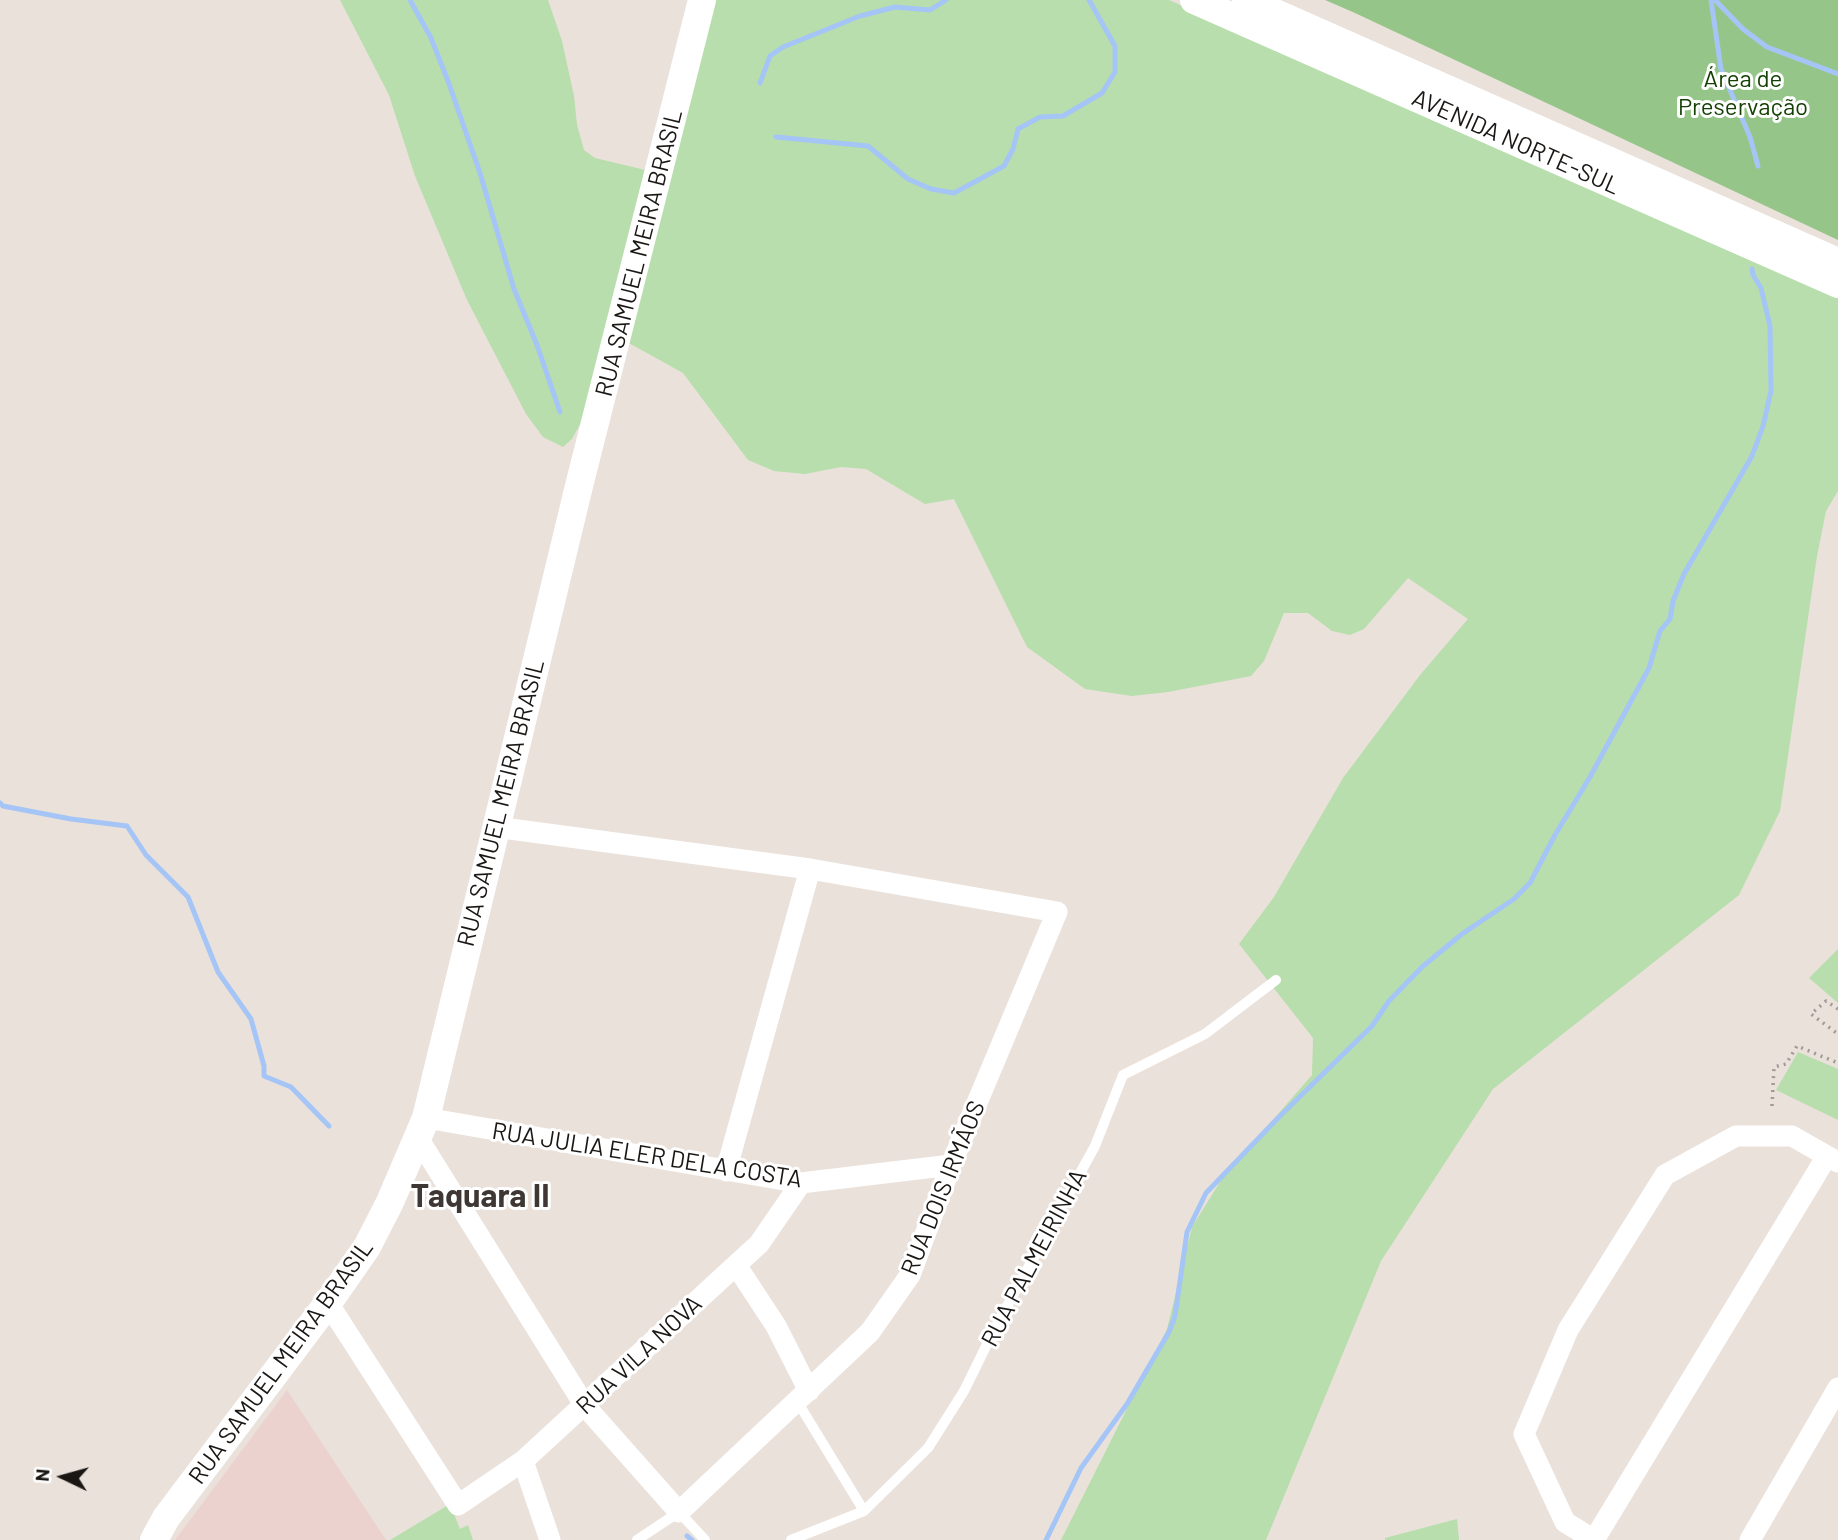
<!DOCTYPE html>
<meta charset="utf-8">
<style>
body{margin:0}
#map{position:relative;width:1838px;height:1540px;overflow:hidden;background:#eae1db;font-family:Barlow,sans-serif}
canvas{display:block}
.north{position:absolute;left:28px;top:1442px;width:70px;height:70px;-webkit-text-stroke:5px #fff;paint-order:stroke;rotate:275deg;font-size:19px;font-weight:700;line-height:28px;text-align:center;color:#191614}
.north::after{content:'';display:block;margin:auto;width:24px;height:32px;background:#191614;clip-path:polygon(50% 0,100% 100%,50% 72%,0 100%)}
</style>
<div id="map">
<canvas width="1838" height="1540"></canvas>
<div class="north">N</div>
</div>
<script>
const ctx = document.querySelector('canvas').getContext('2d');
ctx.lineJoin = 'round';
function fill(path, color) { ctx.fillStyle = color; ctx.fill(path, 'evenodd'); }
const toPath = rows => new Path2D(rows.map(r => 'M' + r).join(''));
function strokePath(path, color, width, dash) { ctx.strokeStyle = color; ctx.lineWidth = width; ctx.lineCap = dash ? 'butt' : 'round'; ctx.setLineDash(dash || []); ctx.stroke(path); }
function write(font, color, halo, rows, align = 'center') {
  ctx.font = font + ' Barlow,sans-serif'; ctx.lineWidth = 6; ctx.setLineDash([]); ctx.textBaseline = 'middle'; ctx.strokeStyle = halo; ctx.fillStyle = color; for (const [text, x, y, turn = 0] of rows) {
    ctx.save(); ctx.translate(x, y); ctx.rotate((+turn || 0) * Math.PI / 180); ctx.textAlign = isNaN(turn) ? turn : align; if (halo) ctx.strokeText(text, 0, 0); ctx.fillText(text, 0, 0); ctx.restore();
  }
}
fill(toPath([
 [287,1390,386,1540,175,1540]
]), '#ecd2cf');
fill(toPath([
 [340,0,548,0,562,41,574,96,577,125,584,150,595,158,662,174,715,0,1169,0,1838,295,1838,491,1826,511,1817,556,1780,811,1739,895,1493,1089,1381,1261,1266,1540,1061,1540,1167,1329,1192,1227,1223,1177,1312,1075,1313,1038,1239,944,1274,897,1343,778,1420,675,1468,619,1408,578,1364,629,1350,635,1332,631,1308,613,1284,613,1264,661,1251,676,1168,692,1132,696,1085,689,1027,647,954,499,925,504,866,469,841,467,805,474,774,471,748,460,683,373,618,337,590,406,572,439,563,447,543,437,526,414,467,300,415,176,389,95],
 [1838,949,1838,1003,1809,978],
 [1798,1052,1838,1069,1838,1120,1776,1090],
 [450,1504,460,1529,468,1525,473,1540,390,1540],
 [1457,1519,1459,1540,1385,1540,1385,1538]
]), '#b7deac');
fill(toPath([
 [1325,0,1838,0,1838,240,1355,13]
]), '#96c589');
strokePath(toPath([
 [410,0,431,38,448,81,480,173,514,289,537,345,560,412],
 [1711,0,1721,69,1750,137,1758,166],
 [1715,0,1743,29,1767,47,1838,74],
 [760,83,770,56,783,47,860,16,895,7,930,10,946,0],
 [776,137,868,146,908,179,931,189,954,193,1004,166,1013,149,1018,129,1040,117,1063,116,1102,93,1115,72,1115,46,1089,0],
 [0,803,3,806,71,819,127,826,146,855,188,897,218,972,251,1019,264,1066,264,1076,291,1087,329,1126],
 [687,1536,692,1540],
 [1046,1540,1081,1468,1127,1404,1169,1332,1175,1316,1187,1232,1206,1193,1277,1119,1372,1026,1389,1001,1422,967,1462,934,1514,899,1530,883,1555,835,1590,777,1649,668,1660,631,1670,619,1673,601,1684,574,1752,456,1763,426,1771,391,1770,326,1761,288,1753,275,1752,269]
]), '#a5c5f6', 5);
strokePath(toPath([
 [1838,1009,1826,1001,1811,1014,1838,1034],
 [1772,1106,1774,1067,1786,1064,1797,1046,1838,1063]
]), '#a19a95', 3.5, [2, 5]);
strokePath(toPath([
 [797,1401,864,1511],
 [637,1540,679,1512,705,1540],
 [791,1540,864,1511,928,1448,964,1391,995,1328,1095,1146,1123,1075,1205,1034,1276,980]
]), '#fff', 10);
strokePath(toPath([
 [426,1118,801,1183,951,1165],
 [418,1138,585,1406,679,1512,870,1332,910,1275,951,1165,1057,912,810,869,495,827],
 [1827,1156,1594,1540,1565,1522,1524,1434,1568,1330,1665,1175,1736,1136,1792,1136,1827,1156,1838,1162],
 [726,1171,810,869],
 [736,1265,776,1326,809,1391],
 [328,1303,458,1505,523,1461,736,1265,759,1244,801,1183],
 [523,1461,550,1540],
 [1750,1540,1838,1388]
]), '#fff', 21);
strokePath(toPath([
 [1194,0,1838,284],
 [1246,0,1838,262],
 [154,1540,166,1518,328,1303,367,1247,390,1202,426,1118,580,482,702,0]
]), '#fff', 28);
write('24px', '#154204', '#fff', [
 ["Área de",1743,79],
 ["Preservação",1743,107]
]);
write('24px', '#191614', '#fff', [
 ["AVENIDA NORTE-SUL",1516,142,24],
 ["RUA SAMUEL MEIRA BRASIL",639,253,-76],
 ["RUA SAMUEL MEIRA BRASIL",501,803,-76],
 ["RUA JULIA ELER DELA COSTA",647,1155,9],
 ["RUA DOIS IRMÃOS",943,1188,-68],
 ["RUA PALMEIRINHA",1034,1258,-62],
 ["RUA VILA NOVA",639,1355,-43],
 ["RUA SAMUEL MEIRA BRASIL",281,1362,-54]
]);
write('bold 32px', '#3e3733', '#fff', [
 ["Taquara II",480,1196]
]);
</script>
